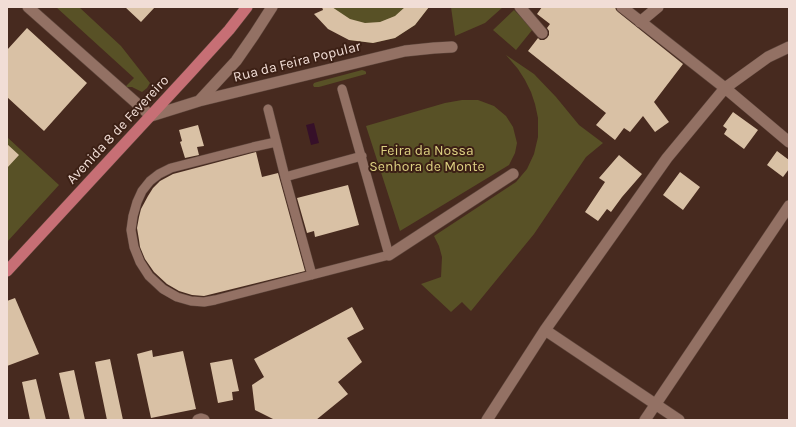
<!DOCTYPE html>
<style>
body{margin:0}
#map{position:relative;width:796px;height:427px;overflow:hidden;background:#472a1f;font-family:Karla,sans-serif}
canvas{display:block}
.frame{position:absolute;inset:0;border:8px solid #f1ddd6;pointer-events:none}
</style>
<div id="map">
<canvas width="796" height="427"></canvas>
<div class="frame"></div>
</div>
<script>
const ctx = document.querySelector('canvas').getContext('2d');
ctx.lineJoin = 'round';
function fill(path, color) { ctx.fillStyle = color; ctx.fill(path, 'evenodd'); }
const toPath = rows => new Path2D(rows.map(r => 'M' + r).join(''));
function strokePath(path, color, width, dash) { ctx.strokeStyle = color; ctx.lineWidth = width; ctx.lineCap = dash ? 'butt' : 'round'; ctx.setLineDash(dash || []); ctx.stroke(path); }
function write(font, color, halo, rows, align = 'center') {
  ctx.font = font + ' Karla,sans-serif'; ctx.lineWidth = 4; ctx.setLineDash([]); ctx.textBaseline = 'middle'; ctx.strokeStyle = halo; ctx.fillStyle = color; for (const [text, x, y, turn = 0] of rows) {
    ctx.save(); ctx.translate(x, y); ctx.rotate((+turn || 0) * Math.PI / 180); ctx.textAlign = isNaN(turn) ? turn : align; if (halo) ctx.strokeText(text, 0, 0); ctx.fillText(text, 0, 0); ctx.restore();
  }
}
fill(toPath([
 [56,7,79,7,121,46,150,83,147,88,142,92,132,87,125,87,134,78],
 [322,7,429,7,415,25,395,38,373,43,349,40],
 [451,7,503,7,485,23,455,36],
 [514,10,533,29,516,50,493,30],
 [506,55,534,74,556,97,579,125,603,143,586,157,534,234,471,311,462,302,451,312,421,284,441,277,442,257,439,246,434,236,516,182,527,169,534,154,538,137,538,118,535,104,531,92,525,80,518,69],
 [362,70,365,71,366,72,366,74,319,87,314,87,313,85,314,83,317,82],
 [462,100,478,100,494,106,506,116,513,127,517,143,515,153,509,165,400,231,366,126,445,103],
 [7,137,59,185,7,242]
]), '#585126');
fill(toPath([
 [314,123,319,143,311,145,306,125]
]), '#361029');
fill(toPath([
 [125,7,155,7,141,22],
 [322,7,332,7,350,19,365,23,380,22,395,16,405,7,429,7,415,25,395,38,373,43,349,40,328,29,314,14,323,10],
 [542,7,615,7,616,10,618,12,683,64,654,102,669,122,655,132,643,116,630,132,624,128,615,140,596,125,606,113,528,51,538,38,540,40,544,40,547,38,549,35,549,31,547,28,550,24,537,14],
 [27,28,87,83,44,131,7,97,7,50],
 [733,112,758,130,744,149,724,134,727,129,723,126],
 [198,125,204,146,197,147,199,155,185,158,180,142,182,141,179,130],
 [7,144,19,155,7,168],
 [777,151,789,160,789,169,783,177,767,165],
 [256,152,262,177,278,173,305,271,204,296,192,295,179,291,167,284,154,272,145,259,140,247,139,240,137,228,139,217,141,209,148,196,153,188,160,181,173,174],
 [619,155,642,174,622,197,611,212,607,209,598,221,585,212,605,182,599,178],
 [680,172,700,187,683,210,663,195],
 [348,185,359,225,315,237,314,231,307,233,297,198],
 [15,298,39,354,7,366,7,301],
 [352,307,364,329,347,338,362,362,338,382,348,394,316,420,275,420,255,410,252,385,264,377,254,359],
 [152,350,153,357,183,351,196,409,151,418,137,354],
 [110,359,123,420,107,420,95,362],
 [232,359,239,391,232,392,233,400,218,403,210,363],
 [74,370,85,420,70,420,59,373],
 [36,379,46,420,30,420,22,382]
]), '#d9c1a5');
const pedestrian = toPath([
 [268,109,285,177,312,275],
 [276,142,253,147,171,168,159,174,150,181,142,191,137,202,133,216,131,230,134,247,140,262,149,276,163,289,177,297,191,301,204,302,215,300,389,255,342,89],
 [285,177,362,156]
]);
const minor = toPath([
 [28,7,151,116,199,101,405,51,434,48,452,47],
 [520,7,542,33],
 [622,7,725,88,789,142],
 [640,22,658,7],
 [199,101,236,61,254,35,272,7],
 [389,255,513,174],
 [545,330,679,420],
 [198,420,201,419,204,420],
 [487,420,545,330,667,158,725,88,768,57,789,47],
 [645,420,789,206]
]);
const primary = toPath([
 [7,271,190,73,229,30,247,7]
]);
strokePath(pedestrian, '#5f473d', 10);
strokePath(minor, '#5f473d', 12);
strokePath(primary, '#5f473d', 12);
strokePath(pedestrian, '#937164', 9);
strokePath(minor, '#937164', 11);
strokePath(primary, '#c76f75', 11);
write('14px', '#f1ddd6', '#3c2015', [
 ["Rua da Feira Popular",297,62,-14],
 ["Avenida 8 de Fevereiro",118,130,-47]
]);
write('14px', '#ddd182', '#3c2015', [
 ["Feira da Nossa",427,151],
 ["Senhora de Monte",427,167]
]);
</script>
